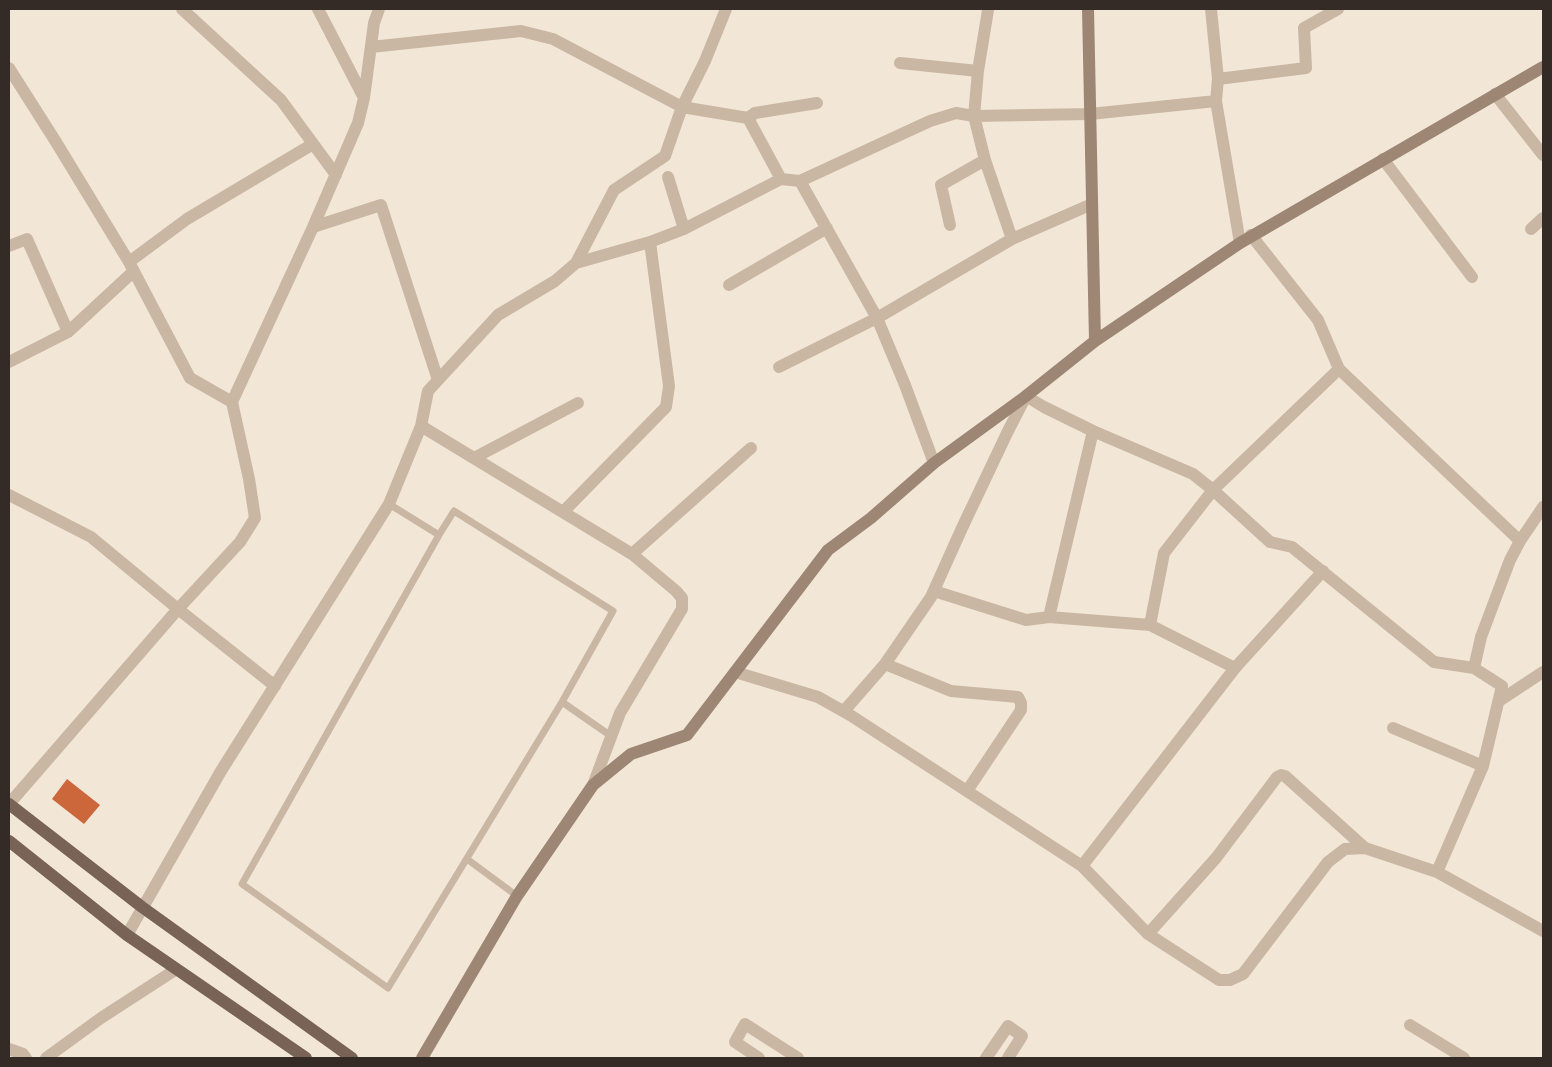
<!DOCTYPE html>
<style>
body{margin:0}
#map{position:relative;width:1552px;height:1067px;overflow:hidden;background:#f2e7d7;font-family:"DM Sans",sans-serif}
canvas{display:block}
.frame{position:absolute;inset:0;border:10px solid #352b26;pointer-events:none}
</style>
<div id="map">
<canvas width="1552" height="1067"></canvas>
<div class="frame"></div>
</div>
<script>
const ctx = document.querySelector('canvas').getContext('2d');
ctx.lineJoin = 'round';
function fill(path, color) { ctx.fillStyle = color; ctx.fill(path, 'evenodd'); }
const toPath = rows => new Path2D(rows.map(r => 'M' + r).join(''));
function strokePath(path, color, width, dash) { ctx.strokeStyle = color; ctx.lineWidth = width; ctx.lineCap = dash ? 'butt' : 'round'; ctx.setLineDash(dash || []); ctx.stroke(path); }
fill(toPath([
 [67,779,100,805,84,824,52,799]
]), '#cc673c');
strokePath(toPath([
 [389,504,439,535],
 [454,511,613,611,562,702,388,988,242,884,439,535,454,511],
 [562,702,611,736],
 [467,859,517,896]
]), '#cab7a3', 7);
strokePath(toPath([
 [182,9,281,100,336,175],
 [318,9,364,98],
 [1211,9,1218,79,1216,101,1240,243],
 [988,10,978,71,974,116,985,160,1012,239],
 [371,47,521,31,553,39,682,107,748,118,781,179,800,181,877,318,905,385,934,463],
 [900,63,978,71],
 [9,68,56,142,129,262,190,378,232,402,249,479,255,518,240,542,178,609,9,804],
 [1218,79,1306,68,1304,28,1338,9],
 [1495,94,1543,155],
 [748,118,755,113,817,103],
 [1383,159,1472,277],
 [668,177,684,229],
 [800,181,930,121,956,113,974,116,1090,114,1216,101],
 [950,225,941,185,985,160],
 [313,227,381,205,438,380],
 [1531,229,1543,218],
 [1251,235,1318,320,1339,369,1520,541],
 [9,246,27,239,68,332],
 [129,262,187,219,313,144],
 [576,263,650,242,684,229,781,179],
 [729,285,827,228],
 [9,362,68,332,134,271],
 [779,367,877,318,1012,239,1092,204],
 [232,402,313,227,358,123,364,98,374,23,379,9],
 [421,426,632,554,676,591,682,598,682,609,620,713,593,785],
 [474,458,578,403],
 [9,495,91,537,178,609,275,686],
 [563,512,666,407,669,386,650,242],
 [632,554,751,448],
 [934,591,1026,620,1049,617,1150,625,1235,668],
 [1049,617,1093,431],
 [1150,625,1164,553,1213,490,1339,369],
 [885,664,951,691,1018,697,1021,703,1021,710,967,791],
 [735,672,818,697,850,715,1082,866,1148,934,1219,980,1230,980,1243,974,1328,862,1345,849,1365,848,1437,872,1543,931],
 [1499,701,1543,672],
 [844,711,885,664,931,597,962,528,1008,431,1026,396,1044,407,1093,431,1193,474,1213,490,1270,542,1292,547,1434,662,1474,668],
 [1393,728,1483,766],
 [1082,866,1235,668,1323,571],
 [1437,872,1483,766,1502,686,1474,668,1481,637,1510,560,1520,541,1543,507],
 [1148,934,1216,858,1277,777,1281,775,1285,776,1365,848],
 [127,935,221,771,389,504,421,426,428,391,498,315,555,281,576,263,614,190,665,156,682,107,705,61,726,9],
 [1410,1025,1464,1058],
 [9,1049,23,1054,26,1058],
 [46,1058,101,1018,175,970],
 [759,1058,735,1042,745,1024,798,1058],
 [986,1058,1008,1026,1022,1036,1008,1058]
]), '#cab7a3', 12);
strokePath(toPath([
 [1088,9,1095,341],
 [422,1058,517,896,593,785,631,754,687,735,828,550,871,518,934,463,1026,396,1095,341,1240,243,1543,67]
]), '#9e8675', 12);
strokePath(toPath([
 [9,804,142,907,352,1058],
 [9,841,127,935,306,1058]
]), '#786356', 12);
</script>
